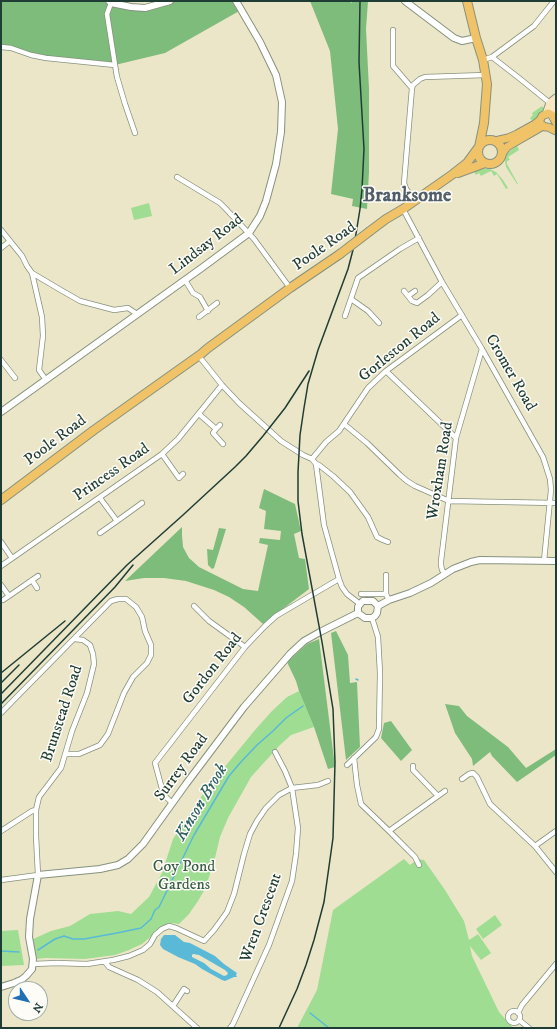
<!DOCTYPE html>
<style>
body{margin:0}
#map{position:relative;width:557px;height:1029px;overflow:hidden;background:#ece6c8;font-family:"IM FELL DW Pica",serif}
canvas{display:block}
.frame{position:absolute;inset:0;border:2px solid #1f3d34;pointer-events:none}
.north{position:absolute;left:8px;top:981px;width:40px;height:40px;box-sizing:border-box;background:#fdfcf7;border:1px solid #a4b0a9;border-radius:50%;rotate:125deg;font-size:11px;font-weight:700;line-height:16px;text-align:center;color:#1f3d34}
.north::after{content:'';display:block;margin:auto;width:14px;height:18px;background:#1f6fb2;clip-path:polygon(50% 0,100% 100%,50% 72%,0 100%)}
</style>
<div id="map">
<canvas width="557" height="1029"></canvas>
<div class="frame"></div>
<div class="north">N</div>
</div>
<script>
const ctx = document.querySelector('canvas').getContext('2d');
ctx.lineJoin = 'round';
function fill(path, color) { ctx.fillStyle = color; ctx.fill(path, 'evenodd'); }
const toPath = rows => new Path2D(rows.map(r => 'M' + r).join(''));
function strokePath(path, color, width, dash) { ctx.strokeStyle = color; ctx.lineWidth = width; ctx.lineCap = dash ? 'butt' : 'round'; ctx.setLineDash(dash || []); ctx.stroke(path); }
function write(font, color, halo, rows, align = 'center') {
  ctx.font = font + ' "IM FELL DW Pica",serif'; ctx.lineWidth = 3; ctx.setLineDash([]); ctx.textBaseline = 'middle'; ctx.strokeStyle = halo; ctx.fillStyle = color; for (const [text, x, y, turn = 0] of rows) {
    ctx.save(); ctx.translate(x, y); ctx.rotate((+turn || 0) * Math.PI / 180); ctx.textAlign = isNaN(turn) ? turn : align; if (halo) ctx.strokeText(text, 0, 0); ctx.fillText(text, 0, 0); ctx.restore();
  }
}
fill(toPath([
 [542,106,544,109,538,117,533,122,530,118,533,115,532,113],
 [517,146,519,150,508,157,510,160,507,161,507,164,518,184,517,184,506,167,505,161,507,154,510,151],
 [482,169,490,169,496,172,503,180,508,188,506,189,497,174,494,176,491,171,481,176,479,173,476,175,474,172],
 [149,203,152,216,134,220,131,208],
 [299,691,314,727,291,735,279,746,251,777,228,818,220,837,214,862,205,889,198,901,189,914,179,924,173,923,166,925,158,929,148,939,142,944,129,950,115,955,85,959,46,958,35,959,31,940,51,931,70,926,90,914,118,911,131,914,149,897,162,873,173,839,205,791,255,730,272,711,287,697],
 [404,859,410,865,418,859,424,860,445,890,464,921,469,940,478,934,491,953,481,960,470,946,472,956,499,1012,513,1028,297,1028,317,990,333,910],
 [495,915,502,925,483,939,476,929],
 [18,930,24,965,1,966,1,931]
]), '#9edd92');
fill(toPath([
 [1,1,109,1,131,7,170,1,236,1,241,10,165,53,115,65,46,58,1,47],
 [310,1,349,1,352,3,352,1,368,1,366,29,369,89,369,172,367,209,352,206,353,199,331,194,338,129,330,51],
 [264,489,295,504,301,531,294,534,299,558,305,559,309,589,263,624,244,607,229,597,214,590,186,581,164,578,144,578,125,581,182,527,182,535,183,547,189,558,199,567,243,589,258,591,268,545,259,543,260,538,280,540,281,531,264,529,266,511,259,508],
 [219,528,226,529,214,568,212,569,208,565,207,549,213,550],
 [336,631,348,655,350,683,357,682,360,747,346,760,331,633],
 [319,639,335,767,328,769,314,727,299,691,296,681,287,662,307,644],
 [445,704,459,706,467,716,508,747,526,768,556,749,556,755,517,782,492,756,490,752,473,766,472,759,455,733],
 [391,721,412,750,401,761,381,738,384,723]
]), '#7ebc7c');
fill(toPath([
 [164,935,175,935,184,942,190,943,215,956,224,964,237,973,236,975,237,977,234,977,225,981,222,980,202,969,195,964,178,957,163,949,160,945,161,939],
 [193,954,199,955,225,970,228,973,227,975,224,976,211,969,204,963,192,957,192,955]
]), '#59b9d7');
strokePath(toPath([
 [356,679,358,680],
 [38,950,55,939,64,936,73,939,84,939,117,933,141,928,151,919,155,910,159,907,194,835,229,776,240,763,257,745,273,731,286,718,303,706],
 [1,951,19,952],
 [310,1013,329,1028]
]), '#59b9d7', 1.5);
const minor = toPath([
 [111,3,107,14,115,65,117,77,125,104,135,133],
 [393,30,393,66,412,88],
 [1,47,11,48,31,55,46,58,115,65],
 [492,57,519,78,550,103],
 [483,60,492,57,534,26,554,1],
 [177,177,220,203,225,208,254,239,290,288],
 [415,200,406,189,404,183,412,88,413,85,420,79,425,77,486,75],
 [403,209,442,282,482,349,543,457,550,479,551,490,544,561],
 [1,230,22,256,27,266,32,273,42,317,43,336,39,370,46,380],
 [1,248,10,241],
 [32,273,59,289,80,301,114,310,128,308,137,314],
 [185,280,193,293,200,297,208,311],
 [404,291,412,301,417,303,428,295,442,282],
 [408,296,415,291],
 [351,299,368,311,379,323],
 [345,316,358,278,400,249,419,238],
 [199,317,217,303],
 [198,355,222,385,239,403,281,441,303,455,312,459,316,464,324,525,339,579,342,587,347,594,360,604],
 [1,360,15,378],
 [386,371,456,438],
 [199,414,216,429],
 [344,424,367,443,400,475,407,481,415,486,449,501,556,503],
 [220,425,216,429,213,433,223,444],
 [162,454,179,478,183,474],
 [312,459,326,442,339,431,368,388,386,371,462,315],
 [316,464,319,465,333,476,350,492,368,517,377,537,383,540,388,542],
 [100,498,117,521,142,503],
 [100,533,117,521],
 [1,542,12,558],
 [1,566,162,454,178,439,222,385],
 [445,574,442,570,441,565,441,561,456,438,482,349],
 [386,575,386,594,389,600],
 [32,580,37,588],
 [1,585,9,596,38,576],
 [361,594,386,594],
 [3,600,9,596],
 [194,606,209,621,245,647],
 [1,713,111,601,118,599,126,599,136,607,142,617,145,631,151,645,151,655,147,663,133,677,124,693,108,734,100,745,79,754,66,754],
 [354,758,357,785,361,804,389,831,415,857,419,865],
 [347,765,376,737,379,729,380,673,378,637,372,618],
 [413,766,413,770,438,796],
 [462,779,469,774,473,773,477,777,490,804,535,846,556,872],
 [172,803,166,797,162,789,155,763,245,647,265,626,276,616,339,579],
 [1,831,32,811,36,810],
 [389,831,445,791],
 [535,846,556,831],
 [1,880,38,875,36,836,36,810,39,797,61,768,72,731,87,693,94,664,93,654,90,645,83,640,75,639],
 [105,962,109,967,138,980,157,992,197,1028],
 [33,964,57,963,87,964,113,960,129,956,143,950,150,944,155,935,162,929,169,926,176,928,204,941,214,930,227,912,234,894,244,854,250,834,257,821,266,808,279,795,292,788,318,785,328,781],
 [173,1006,184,989,187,991],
 '508 1017a6 6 0 1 1 12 0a6 6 0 1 1-12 0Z',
 [518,1013,522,1005,556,964],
 [519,1020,529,1028],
 [230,1028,233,1024,269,945,292,881,296,854,298,828,292,788,285,771,275,752]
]);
const tertiary = toPath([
 [109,1,111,3,131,7,145,8,170,1],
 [405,1,454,38,462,41,476,38],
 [1,412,203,267,249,233,260,216,266,201,276,164,281,132,282,102,276,75,260,42,236,1],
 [363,601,373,601,378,606,377,613,375,616,372,618,365,618,358,613,358,607,360,604,363,601],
 [378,606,389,600,410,593,431,583,453,569,471,562,480,560,556,561],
 [1,987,14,983,21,980,26,976,32,969,33,959,29,937,30,919,38,875,100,869,118,865,128,859,143,844,186,784,244,707,290,654,304,641,320,632,358,613]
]);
const secondary = toPath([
 [546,114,550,103,556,98],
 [553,117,554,107,556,103]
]);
const primary = toPath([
 [541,124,545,127,548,127,556,131],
 [495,141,508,138,517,134,535,124,540,120,542,116,548,113,552,115,556,123],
 [502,154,507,147,512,144,543,126]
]);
const trunk = toPath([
 [467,1,476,38,483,60,487,84,484,123,479,147],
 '478 152a12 12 0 1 1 24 0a12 12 0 1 1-24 0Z',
 [458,173,485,163],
 [370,231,386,219,403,209,453,174,467,163,478,148],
 [1,500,94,430,201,354,208,348,290,288,340,254]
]);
strokePath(minor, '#86927e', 6);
strokePath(tertiary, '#86927e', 8);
strokePath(secondary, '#86927e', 9);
strokePath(primary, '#86927e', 9);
strokePath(trunk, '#86927e', 10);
strokePath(minor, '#fff', 4.5);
strokePath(tertiary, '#fff', 6);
strokePath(secondary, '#f9e7c3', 7);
strokePath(primary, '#f0c369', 7);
strokePath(trunk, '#f0c369', 8);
strokePath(toPath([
 [1,673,65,621],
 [1,683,19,665],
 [1,694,127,565,183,515,235,467,246,456,263,436,285,408,309,371],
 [1,704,115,587,133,565],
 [279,1028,297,989,306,965,314,940,324,902,333,838,335,762,333,709,322,642,302,534,298,501,298,472,300,435,304,408,308,384,318,350,348,269,354,246,360,209,362,189,364,149,359,62,360,1]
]), '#1f3d34', 1.5);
const trunkBridge = toPath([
 [340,254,370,231]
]);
strokePath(trunkBridge, '#86927e', 10, []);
strokePath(trunkBridge, '#f0c369', 8);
write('16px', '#1f3d34', '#fdfcf7', [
 ["Lindsay Road",207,245,-38],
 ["Poole Road",325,247,-35],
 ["Gorleston Road",400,348,-39],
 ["Cromer Road",510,373,60],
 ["Poole Road",56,441,-37],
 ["Wroxham Road",441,471,-81],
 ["Princess Road",112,473,-35],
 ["Gordon Road",213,669,-52],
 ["Brunstead Road",63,714,-72],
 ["Surrey Road",182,768,-54],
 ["Wren Crescent",262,918,-70]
]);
write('16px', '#385d47', '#fdfcf7', [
 ["Coy Pond",184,868],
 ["Gardens",184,886]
]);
write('italic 17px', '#306265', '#fdfcf7', [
 ["Kinson Brook",202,803,-59]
]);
write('bold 20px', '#515e69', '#fdfcf7', [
 ["Branksome",407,197]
]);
</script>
